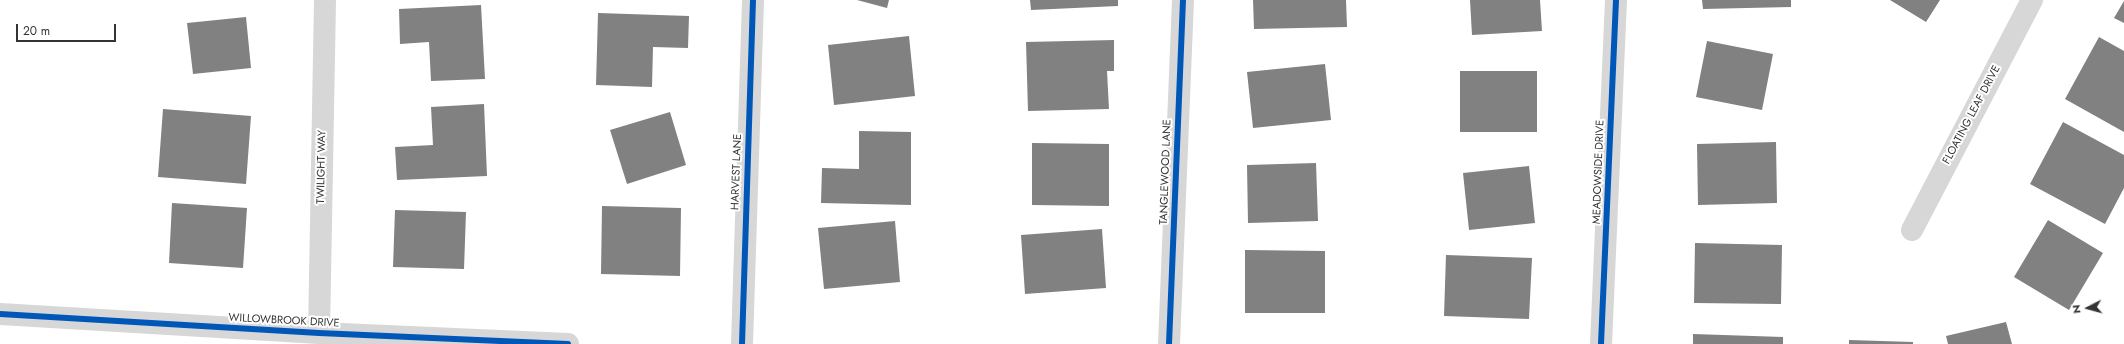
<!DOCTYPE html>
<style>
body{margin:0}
#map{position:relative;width:2124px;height:344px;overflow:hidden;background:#fff;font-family:Jost,sans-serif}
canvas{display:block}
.north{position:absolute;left:2068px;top:288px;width:40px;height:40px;-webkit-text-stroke:3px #fff;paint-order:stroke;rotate:264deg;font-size:11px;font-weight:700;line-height:16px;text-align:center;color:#333}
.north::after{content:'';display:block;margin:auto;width:14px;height:18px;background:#333;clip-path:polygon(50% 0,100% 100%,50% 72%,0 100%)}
.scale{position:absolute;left:16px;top:24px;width:100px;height:18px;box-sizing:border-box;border:2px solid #333;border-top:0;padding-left:5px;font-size:12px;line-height:14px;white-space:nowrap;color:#333;-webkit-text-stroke:3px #fff;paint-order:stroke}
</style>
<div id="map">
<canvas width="2124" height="344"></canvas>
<div class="north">N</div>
<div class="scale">20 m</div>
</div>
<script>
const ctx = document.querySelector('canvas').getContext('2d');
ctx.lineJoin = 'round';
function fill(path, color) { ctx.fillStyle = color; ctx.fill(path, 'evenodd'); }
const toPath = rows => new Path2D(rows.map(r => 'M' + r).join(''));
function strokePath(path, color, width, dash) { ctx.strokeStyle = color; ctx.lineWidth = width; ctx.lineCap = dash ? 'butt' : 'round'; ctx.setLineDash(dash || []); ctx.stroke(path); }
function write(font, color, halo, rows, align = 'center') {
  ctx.font = font + ' Jost,sans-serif'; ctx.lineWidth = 4; ctx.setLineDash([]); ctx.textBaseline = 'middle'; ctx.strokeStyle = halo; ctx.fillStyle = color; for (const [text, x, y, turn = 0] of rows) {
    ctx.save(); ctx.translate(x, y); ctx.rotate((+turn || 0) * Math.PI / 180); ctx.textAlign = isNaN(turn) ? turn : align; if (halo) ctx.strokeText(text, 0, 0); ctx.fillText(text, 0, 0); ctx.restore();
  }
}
fill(toPath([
 [857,0,889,0,887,8],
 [1030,0,1118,0,1118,6,1031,10],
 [1253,0,1346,0,1347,27,1254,29],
 [1470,0,1540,0,1542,31,1472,35],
 [1702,0,1791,0,1791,7,1703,9],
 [1890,0,1940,0,1926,22],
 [2124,1,2124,23,2114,18],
 [481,5,485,79,431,81,429,42,400,44,399,9],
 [598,13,689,16,688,48,653,47,652,87,596,85],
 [246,17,251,68,193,74,187,23],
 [909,36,915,96,834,105,828,45],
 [2099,37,2124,51,2124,132,2065,99],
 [1114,40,1114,71,1107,71,1109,109,1028,111,1026,42],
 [1707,41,1773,54,1762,110,1696,97],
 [1325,64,1331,120,1253,128,1247,72],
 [1460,71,1537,71,1537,132,1460,132],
 [484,104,487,176,397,180,395,147,433,145,431,107],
 [163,109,251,116,246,184,158,177],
 [670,112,686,165,627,184,610,130],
 [2063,122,2124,155,2124,188,2105,224,2030,184],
 [859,131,911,132,911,205,821,203,822,168,859,169],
 [1776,142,1777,203,1698,205,1697,144],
 [1032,143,1109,144,1109,206,1032,205],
 [1316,163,1318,221,1248,223,1247,165],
 [1529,166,1535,223,1469,230,1463,173],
 [172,203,247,208,243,268,169,263],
 [602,206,681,208,680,276,601,274],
 [395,210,466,212,464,269,393,267],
 [2048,220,2103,253,2069,310,2014,277],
 [895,221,900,282,824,289,818,228],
 [1102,229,1106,288,1025,294,1021,235],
 [1695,243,1782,245,1781,304,1694,303],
 [1245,250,1325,251,1325,313,1245,313],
 [1446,255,1532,258,1529,319,1444,316],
 [2006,322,2012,344,1948,344,1946,336],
 [1693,334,1783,337,1783,344,1693,344],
 [1849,340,1913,342,1913,344,1849,344]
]), '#818181');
strokePath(toPath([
 [1912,230,2032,0],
 [0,314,319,333,568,344],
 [319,333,325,0],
 [742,344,753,0],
 [1169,344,1183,0],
 [1601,344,1616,0]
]), '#d7d7d7', 22);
strokePath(toPath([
 [0,314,319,333,568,344],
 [742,344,753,0],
 [1169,344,1183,0],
 [1601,344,1616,0]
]), '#0057b8', 6);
write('11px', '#333', '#fff', [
 ["FLOATING LEAF DRIVE",1972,115,-62],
 ["TWILIGHT WAY",322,167,-89],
 ["HARVEST LANE",737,172,-88],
 ["TANGLEWOOD LANE",1166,172,-88],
 ["MEADOWSIDE DRIVE",1599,172,-88],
 ["WILLOWBROOK DRIVE",284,321,3]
]);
</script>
